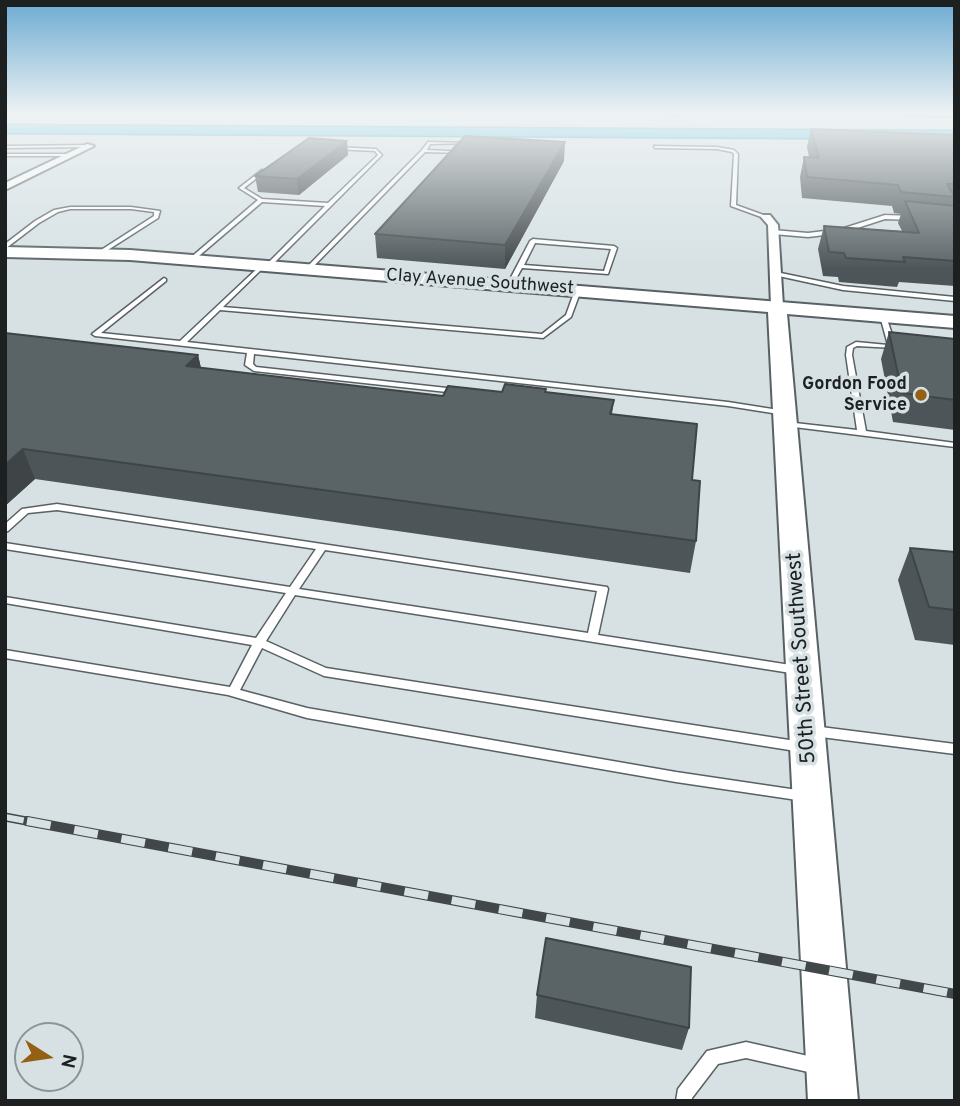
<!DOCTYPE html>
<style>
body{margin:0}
#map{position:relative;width:960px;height:1106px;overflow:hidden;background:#d7e1e4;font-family:Overpass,sans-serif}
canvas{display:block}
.frame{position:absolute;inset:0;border:7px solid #1c2021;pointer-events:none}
.north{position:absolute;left:14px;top:1022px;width:70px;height:70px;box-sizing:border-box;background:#d7e1e4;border:2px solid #8c9496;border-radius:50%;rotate:102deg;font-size:19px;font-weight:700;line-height:28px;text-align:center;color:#1c2021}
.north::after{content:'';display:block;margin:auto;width:24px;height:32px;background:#946014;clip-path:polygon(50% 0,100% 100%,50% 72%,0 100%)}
</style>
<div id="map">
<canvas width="960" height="1106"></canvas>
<div class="frame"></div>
<div class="north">N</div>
</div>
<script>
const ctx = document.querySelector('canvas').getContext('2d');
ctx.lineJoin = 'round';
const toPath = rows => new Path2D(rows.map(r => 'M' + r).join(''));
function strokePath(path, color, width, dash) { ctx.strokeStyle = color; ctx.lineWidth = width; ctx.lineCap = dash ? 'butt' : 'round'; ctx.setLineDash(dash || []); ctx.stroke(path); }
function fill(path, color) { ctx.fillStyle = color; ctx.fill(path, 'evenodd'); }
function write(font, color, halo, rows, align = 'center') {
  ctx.font = font + ' Overpass,sans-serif'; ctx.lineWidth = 7; ctx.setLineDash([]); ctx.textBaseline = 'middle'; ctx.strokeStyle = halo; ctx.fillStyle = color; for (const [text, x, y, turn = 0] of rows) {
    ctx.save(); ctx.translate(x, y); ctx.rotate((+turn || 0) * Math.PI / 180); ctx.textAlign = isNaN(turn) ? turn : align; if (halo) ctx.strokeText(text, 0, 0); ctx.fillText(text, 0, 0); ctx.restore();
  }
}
const lane = toPath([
 [905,114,955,114,955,116,907,115,905,114],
 [428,142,471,143,430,144,427,150,466,152,464,153,425,152,310,270,306,270,306,268,422,150,428,142],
 [91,145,90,147,5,148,5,146,91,145],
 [654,146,717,147,734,150,738,154,736,205,769,217,764,218,731,206,734,154,732,152,717,149,655,148,654,146],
 [333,147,376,149,382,155,270,267,265,266,325,206,262,202,193,261,189,261,189,259,258,200,239,188,262,170,266,171,244,188,262,199,328,203,378,155,375,151,334,149,333,147],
 [5,154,73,154,75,155,73,156,5,156,5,154],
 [70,207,131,207,160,211,158,218,100,255,97,253,98,252,154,216,154,212,131,209,70,209,58,212,39,223,5,249,5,244,35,221,54,210,70,207],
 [885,215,913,216,916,218,913,220,885,219,842,233,808,237,773,234,770,232,773,230,808,233,841,229,885,215],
 [533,239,614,246,617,248,608,274,522,268,512,286,508,286,507,285,530,241,533,239],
 [535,243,611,249,604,271,524,265,535,243],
 [262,264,264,265,264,267,223,307,542,334,566,315,575,290,578,288,581,290,571,317,543,338,220,310,187,342,728,402,785,411,789,413,785,415,728,406,254,354,253,364,256,367,456,389,460,391,456,393,254,371,245,365,247,353,95,336,92,334,164,278,166,279,166,281,101,333,180,341,262,264],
 [776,272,843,286,955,297,955,301,843,290,774,275,774,273,776,272],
 [881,315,886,316,896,347,895,348,857,346,853,348,852,355,866,431,955,443,955,447,786,426,782,424,786,422,857,430,846,355,847,347,856,342,888,345,880,316,881,315],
 [57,504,607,587,608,589,598,635,797,666,801,667,803,670,801,673,797,674,295,595,266,641,326,668,802,742,806,744,808,747,806,750,802,752,324,676,262,648,240,690,307,708,676,772,804,791,809,792,810,796,809,800,804,801,676,782,307,718,228,695,5,658,5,650,230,687,252,645,5,603,5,597,256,638,286,593,5,549,5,543,290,587,316,549,57,510,28,513,8,531,5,532,5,524,22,509,57,504],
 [325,550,597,591,588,633,299,589,325,550],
 [813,726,955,744,955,754,813,736,809,734,807,731,809,728,813,726],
 [746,1042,817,1058,823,1060,825,1066,823,1072,817,1074,746,1058,718,1064,692,1098,692,1101,676,1101,678,1089,707,1051,746,1042]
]);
const street = toPath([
 [668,114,677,114,673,116,668,114],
 [87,144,94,146,5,190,5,183,87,144],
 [762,215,770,215,778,225,783,306,777,310,771,306,768,225,761,217,762,215]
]);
const secondary = toPath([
 [5,247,130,250,955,316,955,328,787,314,858,1101,808,1101,768,312,130,260,5,257,5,247]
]);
const highway = toPath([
 [5,125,955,131,955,139,5,133,5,125]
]);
strokePath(lane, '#586164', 3);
strokePath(street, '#586164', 4);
strokePath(secondary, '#586164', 4);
strokePath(highway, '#2387a0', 3);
fill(lane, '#fff');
fill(street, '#fff');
fill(secondary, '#fff');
fill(highway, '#27bfe4');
const railFar1 = toPath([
 [5,817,37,823]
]);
const rail = toPath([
 [27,821,955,994]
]);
strokePath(railFar1, '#424849', 9);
strokePath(rail, '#424849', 10);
strokePath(railFar1, '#d7e1e4', 6, [19]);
strokePath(rail, '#d7e1e4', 8, [24]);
fill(toPath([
 [811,129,955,135,955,286,899,282,897,287,839,282,838,277,823,276,818,249,824,226,902,231,898,223,901,214,894,213,892,206,802,198,800,177,804,157,809,157,807,147],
 [348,155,299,195,258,192,255,176],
 [564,161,505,269,377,258,375,234],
 [889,332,955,339,955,430,893,422,881,359],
 [5,333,198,355,201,368,443,396,502,392,546,393,614,400,612,414,692,480,696,541,690,573,35,479,5,506],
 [910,548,955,552,955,645,915,640,898,580],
 [537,995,689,1028,682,1050,535,1018]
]), '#4d5558');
fill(toPath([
 [347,141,348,155,299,195,297,179],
 [565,142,564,161,505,269,505,245],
 [198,355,204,382,186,366],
 [23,449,35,479,5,506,5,465]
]), '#3f4547');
const building = toPath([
 [811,129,955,135,955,184,947,184,955,197,901,192,898,185,807,177,804,157,819,158,811,129],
 [465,136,565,142,505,245,375,234,465,136],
 [309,138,347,141,297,179,255,176,309,138],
 [905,201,955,206,955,261,903,257,905,262,846,258,844,253,829,252,824,226,919,233,905,201],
 [889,332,955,339,955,400,902,393,889,332],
 [5,333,198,355,186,366,443,396,448,386,502,392,505,384,546,389,545,392,614,400,610,414,697,424,692,480,700,481,696,541,23,449,5,465,5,333],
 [910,548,955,552,955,610,929,607,910,548],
 [546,938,691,967,689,1028,537,995,546,938]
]);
fill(building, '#5a6366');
strokePath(building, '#3f4547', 2);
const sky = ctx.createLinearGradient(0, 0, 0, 269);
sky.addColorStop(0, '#6baad2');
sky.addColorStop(0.42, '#edf2f3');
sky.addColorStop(1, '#edf2f300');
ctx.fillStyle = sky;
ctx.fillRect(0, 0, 960, 269);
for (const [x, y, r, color] of [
 [921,395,7,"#946014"]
]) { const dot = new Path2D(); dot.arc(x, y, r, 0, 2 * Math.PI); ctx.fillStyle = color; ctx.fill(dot); strokePath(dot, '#d7e1e4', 2.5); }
write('18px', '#1c2021', '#d7e1e4', [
 ["Clay Avenue Southwest",480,283,4]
]);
write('bold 18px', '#1c2021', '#d7e1e4', [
 ["Gordon Food",907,385],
 ["Service",907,406]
], 'right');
write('21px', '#1c2021', '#d7e1e4', [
 ["50th Street Southwest",803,658,-94]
]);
</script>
